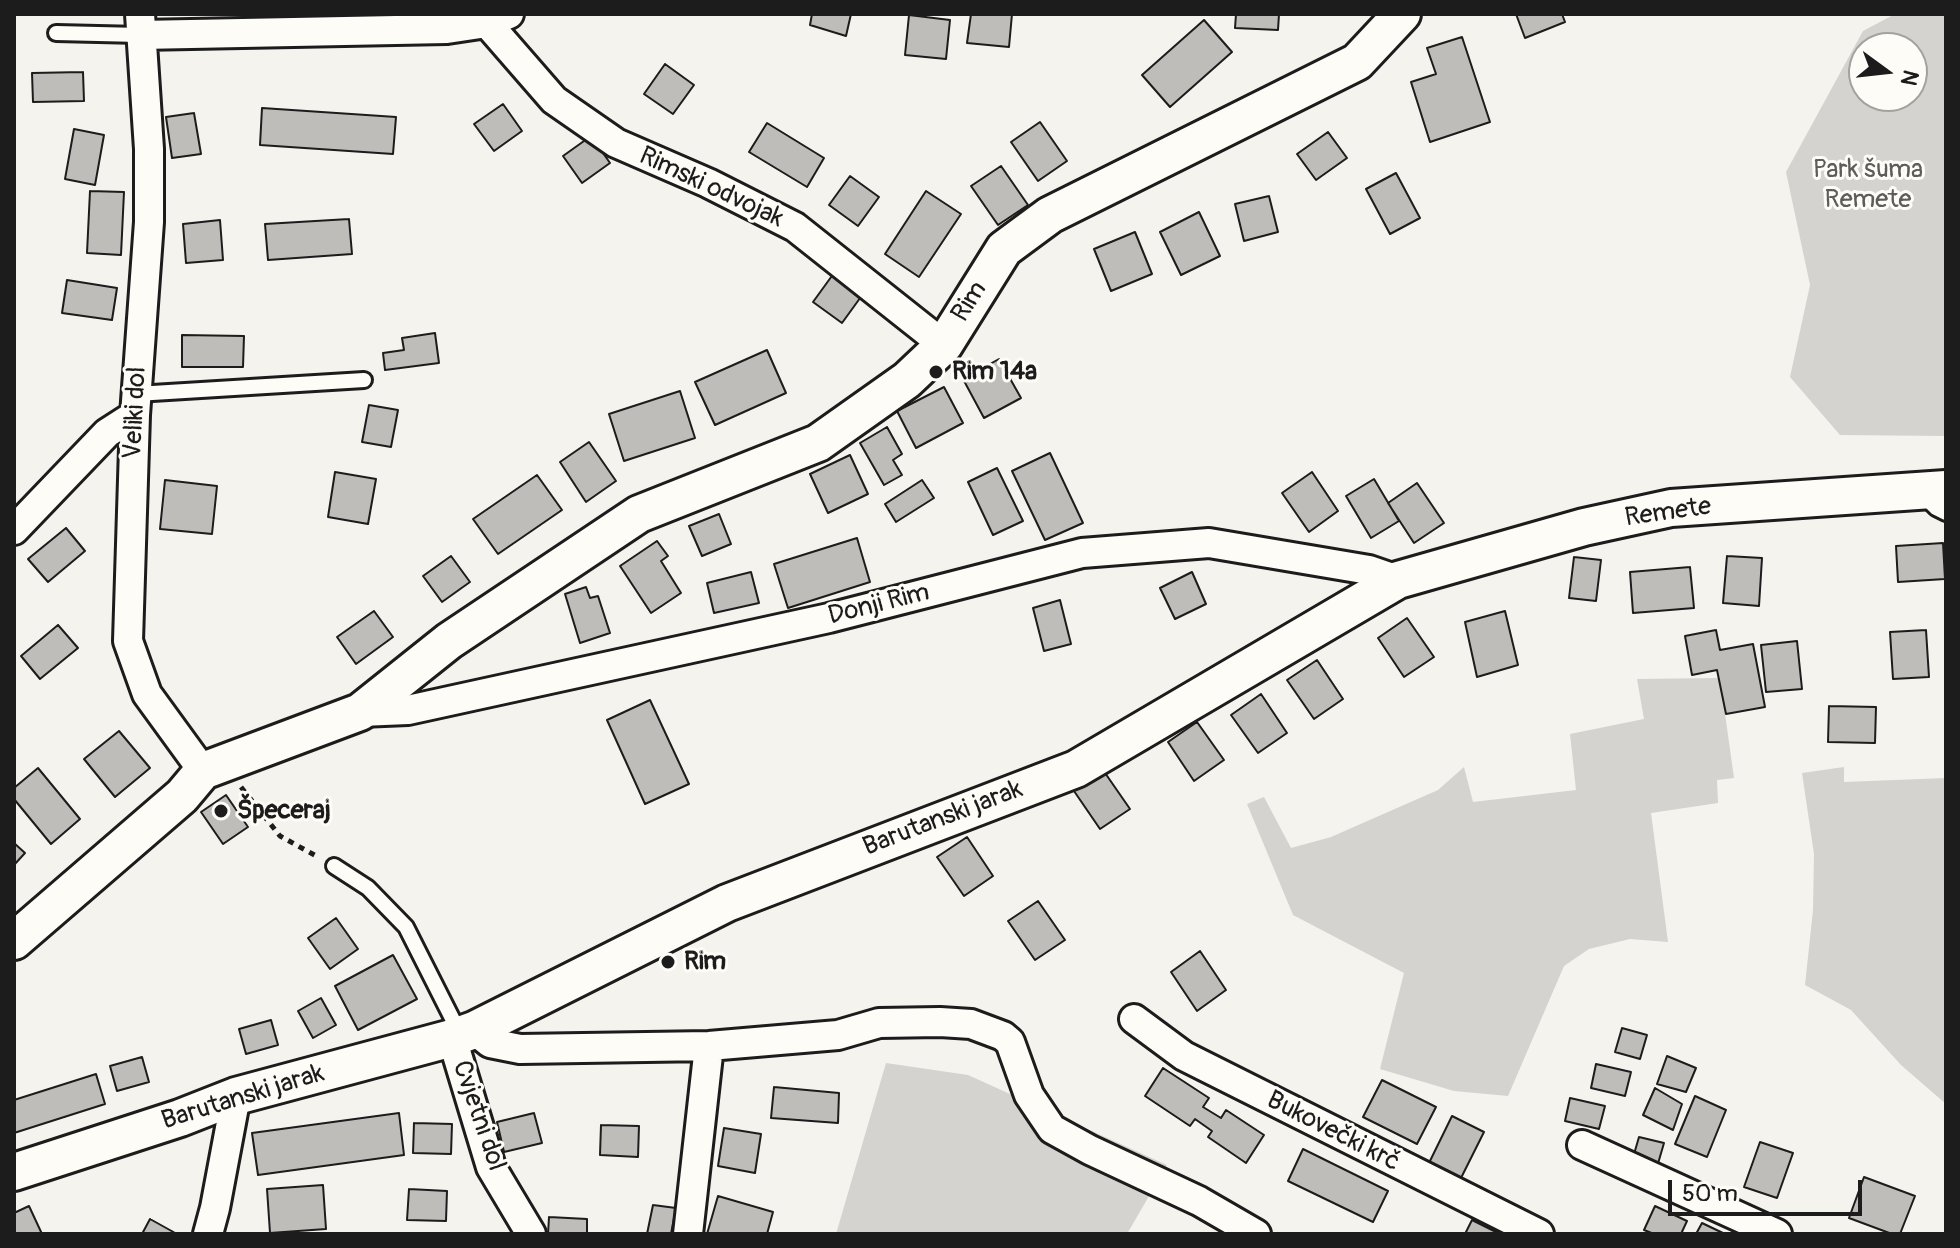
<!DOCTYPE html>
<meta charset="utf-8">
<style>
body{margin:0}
#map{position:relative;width:1960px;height:1248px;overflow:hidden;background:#f4f3ee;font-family:Pangolin,sans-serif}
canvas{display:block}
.frame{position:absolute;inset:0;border:16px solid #1c1c1c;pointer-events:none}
.north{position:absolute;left:1848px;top:32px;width:80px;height:80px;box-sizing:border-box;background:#fdfcf7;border:2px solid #a3a29f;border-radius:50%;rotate:105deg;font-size:22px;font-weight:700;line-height:32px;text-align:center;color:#1c1c1c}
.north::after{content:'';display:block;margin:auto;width:28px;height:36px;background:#1c1c1c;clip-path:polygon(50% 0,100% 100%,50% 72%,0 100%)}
.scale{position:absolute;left:1668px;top:1180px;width:194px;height:36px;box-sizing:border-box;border:4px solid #1c1c1c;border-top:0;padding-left:10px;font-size:24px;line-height:28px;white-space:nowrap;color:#1c1c1c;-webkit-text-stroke:6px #fdfcf7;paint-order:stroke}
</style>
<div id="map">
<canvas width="1960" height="1248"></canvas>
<div class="frame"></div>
<div class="north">N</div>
<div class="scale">50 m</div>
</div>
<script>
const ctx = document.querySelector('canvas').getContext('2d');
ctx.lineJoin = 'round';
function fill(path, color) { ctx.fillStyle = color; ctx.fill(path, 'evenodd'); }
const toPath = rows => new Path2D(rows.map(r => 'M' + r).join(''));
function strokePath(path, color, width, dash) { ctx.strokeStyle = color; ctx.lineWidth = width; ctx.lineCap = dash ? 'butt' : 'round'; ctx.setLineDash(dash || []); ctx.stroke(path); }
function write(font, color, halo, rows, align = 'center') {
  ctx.font = font + ' Pangolin,sans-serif'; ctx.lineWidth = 6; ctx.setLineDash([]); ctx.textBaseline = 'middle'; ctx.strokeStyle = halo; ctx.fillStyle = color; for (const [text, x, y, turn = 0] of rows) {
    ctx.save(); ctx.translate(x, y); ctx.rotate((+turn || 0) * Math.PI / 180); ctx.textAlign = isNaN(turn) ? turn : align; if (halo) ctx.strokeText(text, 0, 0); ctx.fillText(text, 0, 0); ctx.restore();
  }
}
fill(toPath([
 [1895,14,1946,14,1946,436,1840,435,1790,377,1810,285,1786,172,1863,31],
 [1864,48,1912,48,1912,96,1864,96],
 [1720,678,1734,778,1717,780,1718,803,1651,813,1668,942,1630,939,1589,949,1564,966,1508,1096,1454,1091,1380,1069,1404,973,1293,915,1247,804,1264,797,1291,848,1331,837,1438,790,1464,767,1473,802,1576,790,1570,734,1644,719,1637,679],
 [1844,767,1844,782,1946,778,1946,1104,1901,1065,1851,1010,1805,985,1813,910,1814,854,1802,773],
 [886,1063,968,1075,1167,1165,1127,1234,836,1234]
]), '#d4d3cf');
const building = toPath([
 [812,14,851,14,846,36,810,25,812,14],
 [971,14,1012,14,1009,47,967,43,971,14],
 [1236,14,1279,14,1278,30,1235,28,1236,14],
 [1516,14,1562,14,1565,22,1525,38,1516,14],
 [909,15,950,20,946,59,905,55,909,15],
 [1204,20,1232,52,1170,107,1142,75,1204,20],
 [1462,37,1490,122,1430,142,1411,82,1436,74,1427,48,1462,37],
 [665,64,694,85,673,114,644,94,665,64],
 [83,72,84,101,33,102,32,73,83,72],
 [503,104,522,131,494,151,474,124,503,104],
 [262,108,396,117,393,154,260,145,262,108],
 [194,113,201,154,172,158,166,117,194,113],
 [1040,122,1067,161,1038,181,1011,142,1040,122],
 [767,123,824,158,807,187,749,152,767,123],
 [74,129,104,135,95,185,65,179,74,129],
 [1328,132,1347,158,1316,180,1297,154,1328,132],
 [591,136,610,163,582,183,563,156,591,136],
 [1001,166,1028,205,998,225,971,186,1001,166],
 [1396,173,1420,218,1390,234,1366,189,1396,173],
 [850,176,879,197,858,226,829,205,850,176],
 [90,191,124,192,121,255,87,253,90,191],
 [926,191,961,214,919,277,885,254,926,191],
 [1269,196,1278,232,1244,241,1235,204,1269,196],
 [1199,212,1220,256,1181,275,1160,232,1199,212],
 [349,219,352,254,268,260,265,224,349,219],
 [220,220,223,260,186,263,183,224,220,220],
 [1135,232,1152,274,1111,291,1094,249,1135,232],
 [834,273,863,294,842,323,813,302,834,273],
 [67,280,117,288,112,320,62,313,67,280],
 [435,333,439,363,385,370,383,353,404,350,402,338,435,333],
 [182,335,244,336,243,367,182,367,182,335],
 [767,350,786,393,715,425,695,382,767,350],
 [999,359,1021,398,984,418,963,379,999,359],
 [944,387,963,423,916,448,897,411,944,387],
 [680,391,695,438,624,461,609,414,680,391],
 [369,405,398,410,391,447,362,442,369,405],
 [887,427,902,454,893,460,902,475,884,485,860,443,887,427],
 [589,442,616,481,586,502,560,462,589,442],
 [1050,453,1083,523,1045,540,1012,471,1050,453],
 [850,455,868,494,828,513,810,474,850,455],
 [997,468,1023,521,993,535,968,482,997,468],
 [335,472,376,479,368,524,328,517,335,472],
 [1312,472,1338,511,1309,532,1282,493,1312,472],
 [537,475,562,510,498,554,473,519,537,475],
 [1374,479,1399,521,1371,538,1346,496,1374,479],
 [165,480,217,486,212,534,160,529,165,480],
 [922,480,934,498,896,522,885,504,922,480],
 [1417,483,1444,523,1414,543,1388,503,1417,483],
 [719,514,731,544,702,556,689,526,719,514],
 [66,528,85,551,48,582,28,559,66,528],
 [857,538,870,582,788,608,774,564,857,538],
 [657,541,668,556,661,561,681,593,651,613,620,566,657,541],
 [1943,543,1945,579,1898,582,1896,546,1943,543],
 [451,556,470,582,442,602,423,576,451,556],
 [1727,556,1762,558,1759,606,1723,603,1727,556],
 [1574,557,1601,560,1596,601,1569,598,1574,557],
 [1690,567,1694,608,1633,613,1630,572,1690,567],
 [751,572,759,603,714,613,707,583,751,572],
 [1192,572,1206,604,1175,619,1160,588,1192,572],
 [586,587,590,598,598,596,610,633,580,643,565,594,586,587],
 [1060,600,1071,644,1044,651,1033,608,1060,600],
 [374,611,393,637,356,664,337,637,374,611],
 [1505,611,1518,665,1477,677,1465,622,1505,611],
 [1407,618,1434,657,1404,677,1378,638,1407,618],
 [58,625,78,648,40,679,21,656,58,625],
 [1716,630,1720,650,1753,644,1765,707,1726,714,1717,670,1692,675,1685,636,1716,630],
 [1926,630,1929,677,1893,679,1890,632,1926,630],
 [1797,641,1802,689,1766,692,1761,645,1797,641],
 [1317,660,1343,699,1314,719,1287,680,1317,660],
 [1261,694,1287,733,1258,753,1231,715,1261,694],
 [650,700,689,784,645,804,607,720,650,700],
 [1829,706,1876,707,1875,743,1828,742,1829,706],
 [1197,722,1224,760,1194,781,1168,742,1197,722],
 [119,731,150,768,115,797,84,759,119,731],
 [38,768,80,819,51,844,14,799,14,788,38,768],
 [1103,770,1130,809,1100,829,1074,791,1103,770],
 [226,795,248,827,223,844,201,812,226,795],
 [967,837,993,876,964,896,937,857,967,837],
 [14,843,25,853,14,865,14,843],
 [1038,901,1065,940,1035,960,1008,921,1038,901],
 [336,918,358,949,330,969,308,938,336,918],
 [1200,951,1226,990,1197,1011,1171,972,1200,951],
 [393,955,417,999,358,1030,335,986,393,955],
 [321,998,336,1025,313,1038,298,1011,321,998],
 [271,1020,278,1045,246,1054,239,1029,271,1020],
 [1622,1028,1647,1035,1640,1059,1615,1052,1622,1028],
 [1667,1056,1696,1068,1686,1092,1657,1084,1667,1056],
 [142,1057,149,1082,117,1091,110,1066,142,1057],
 [1596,1064,1631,1072,1625,1096,1591,1088,1596,1064],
 [1163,1068,1209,1098,1203,1107,1221,1118,1226,1110,1264,1135,1246,1163,1208,1137,1212,1131,1195,1119,1190,1126,1145,1096,1163,1068],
 [96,1074,105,1104,14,1133,14,1100,96,1074],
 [1382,1080,1436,1107,1417,1144,1363,1117,1382,1080],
 [774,1087,839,1093,838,1123,771,1118,774,1087],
 [1655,1088,1682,1104,1673,1130,1643,1115,1655,1088],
 [1695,1096,1726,1110,1707,1157,1675,1144,1695,1096],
 [1570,1098,1605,1106,1599,1129,1565,1121,1570,1098],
 [399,1113,404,1155,258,1175,252,1133,399,1113],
 [534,1113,542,1143,504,1152,497,1122,534,1113],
 [1452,1116,1484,1132,1460,1180,1428,1165,1452,1116],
 [414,1123,452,1124,451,1154,413,1153,414,1123],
 [601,1125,639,1126,638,1157,600,1155,601,1125],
 [724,1128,761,1134,755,1173,718,1166,724,1128],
 [1639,1137,1664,1143,1657,1167,1632,1161,1639,1137],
 [1760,1142,1793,1153,1777,1198,1744,1187,1760,1142],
 [1303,1149,1388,1191,1373,1222,1288,1181,1303,1149],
 [1864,1177,1915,1196,1900,1234,1892,1234,1849,1218,1864,1177],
 [323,1185,326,1229,270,1233,267,1189,323,1185],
 [409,1189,447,1191,446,1221,407,1220,409,1189],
 [718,1196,773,1212,767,1234,707,1234,718,1196],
 [653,1205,676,1208,671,1234,647,1234,653,1205],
 [29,1206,42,1234,14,1234,14,1213,29,1206],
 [1655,1206,1687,1221,1681,1234,1654,1234,1644,1230,1655,1206],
 [549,1217,587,1219,587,1234,548,1234,549,1217],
 [150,1219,177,1234,142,1234,150,1219],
 [1472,1220,1500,1234,1465,1234,1472,1220],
 [1702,1223,1725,1234,1696,1234,1702,1223]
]);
fill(building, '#bebdba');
strokePath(building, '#1c1c1c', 2);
const service = toPath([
 [56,33,140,35],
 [136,394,364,380],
 [1923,495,1936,508,1946,513],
 [334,866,368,888,406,927,460,1034]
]);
const minor = toPath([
 [140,14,149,149,149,222,135,415,128,641,147,694,203,771],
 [487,23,554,100,616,143,708,183,795,227,944,345],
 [140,35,447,29,487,23,509,14],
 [14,530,107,433,135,415],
 [360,712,408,710,829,618,1082,553,1209,543,1369,570,1398,580],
 [1134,1019,1184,1056,1539,1234],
 [474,1030,490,1043,520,1049,709,1046,838,1035,879,1023,940,1022,971,1024,1003,1036,1010,1042,1029,1095,1052,1129,1090,1150,1199,1201,1256,1234],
 [452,1038,491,1167,531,1234],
 [1582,1145,1777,1234],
 [208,1234,215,1208,236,1096],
 [688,1234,709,1046]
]);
const tertiary = toPath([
 [14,941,182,796,203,771,360,712,449,641,639,514,818,443,907,380,944,345,1004,249,1050,215,1357,62,1402,14],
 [14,1172,180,1118,236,1096,452,1038,474,1030,727,903,1076,769,1398,580,1584,527,1671,508,1946,489]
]);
strokePath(service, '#1c1c1c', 20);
strokePath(minor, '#1c1c1c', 34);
strokePath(tertiary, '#1c1c1c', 42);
strokePath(toPath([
 [241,787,280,836,318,857]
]), '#1c1c1c', 5, [6, 6]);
strokePath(service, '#fdfcf7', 14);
strokePath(minor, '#fdfcf7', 28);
strokePath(tertiary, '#fdfcf7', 36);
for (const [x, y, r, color] of [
 [936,372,8,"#1c1c1c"],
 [221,811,8,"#1c1c1c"],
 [668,962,8,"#1c1c1c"]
]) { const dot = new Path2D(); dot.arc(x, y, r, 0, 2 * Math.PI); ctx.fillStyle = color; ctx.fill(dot); strokePath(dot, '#fdfcf7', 3); }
write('26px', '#5c5c5b', '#fdfcf7', [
 ["Park šuma",1868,170],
 ["Remete",1868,200]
]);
write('26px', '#1c1c1c', '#fdfcf7', [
 ["Rimski odvojak",711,188,25],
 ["Rim",970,302,-58],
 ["Veliki dol",136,413,-87],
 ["Remete",1668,513,-8],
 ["Donji Rim",879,605,-14],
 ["Barutanski jarak",943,819,-21],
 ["Barutanski jarak",243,1098,-17],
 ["Cvjetni dol",478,1116,71],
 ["Bukovečki krč",1333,1132,27]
]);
write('bold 26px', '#1c1c1c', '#fdfcf7', [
 ["Rim 14a",952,372],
 ["Špeceraj",237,811],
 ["Rim",684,962]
], 'left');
</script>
